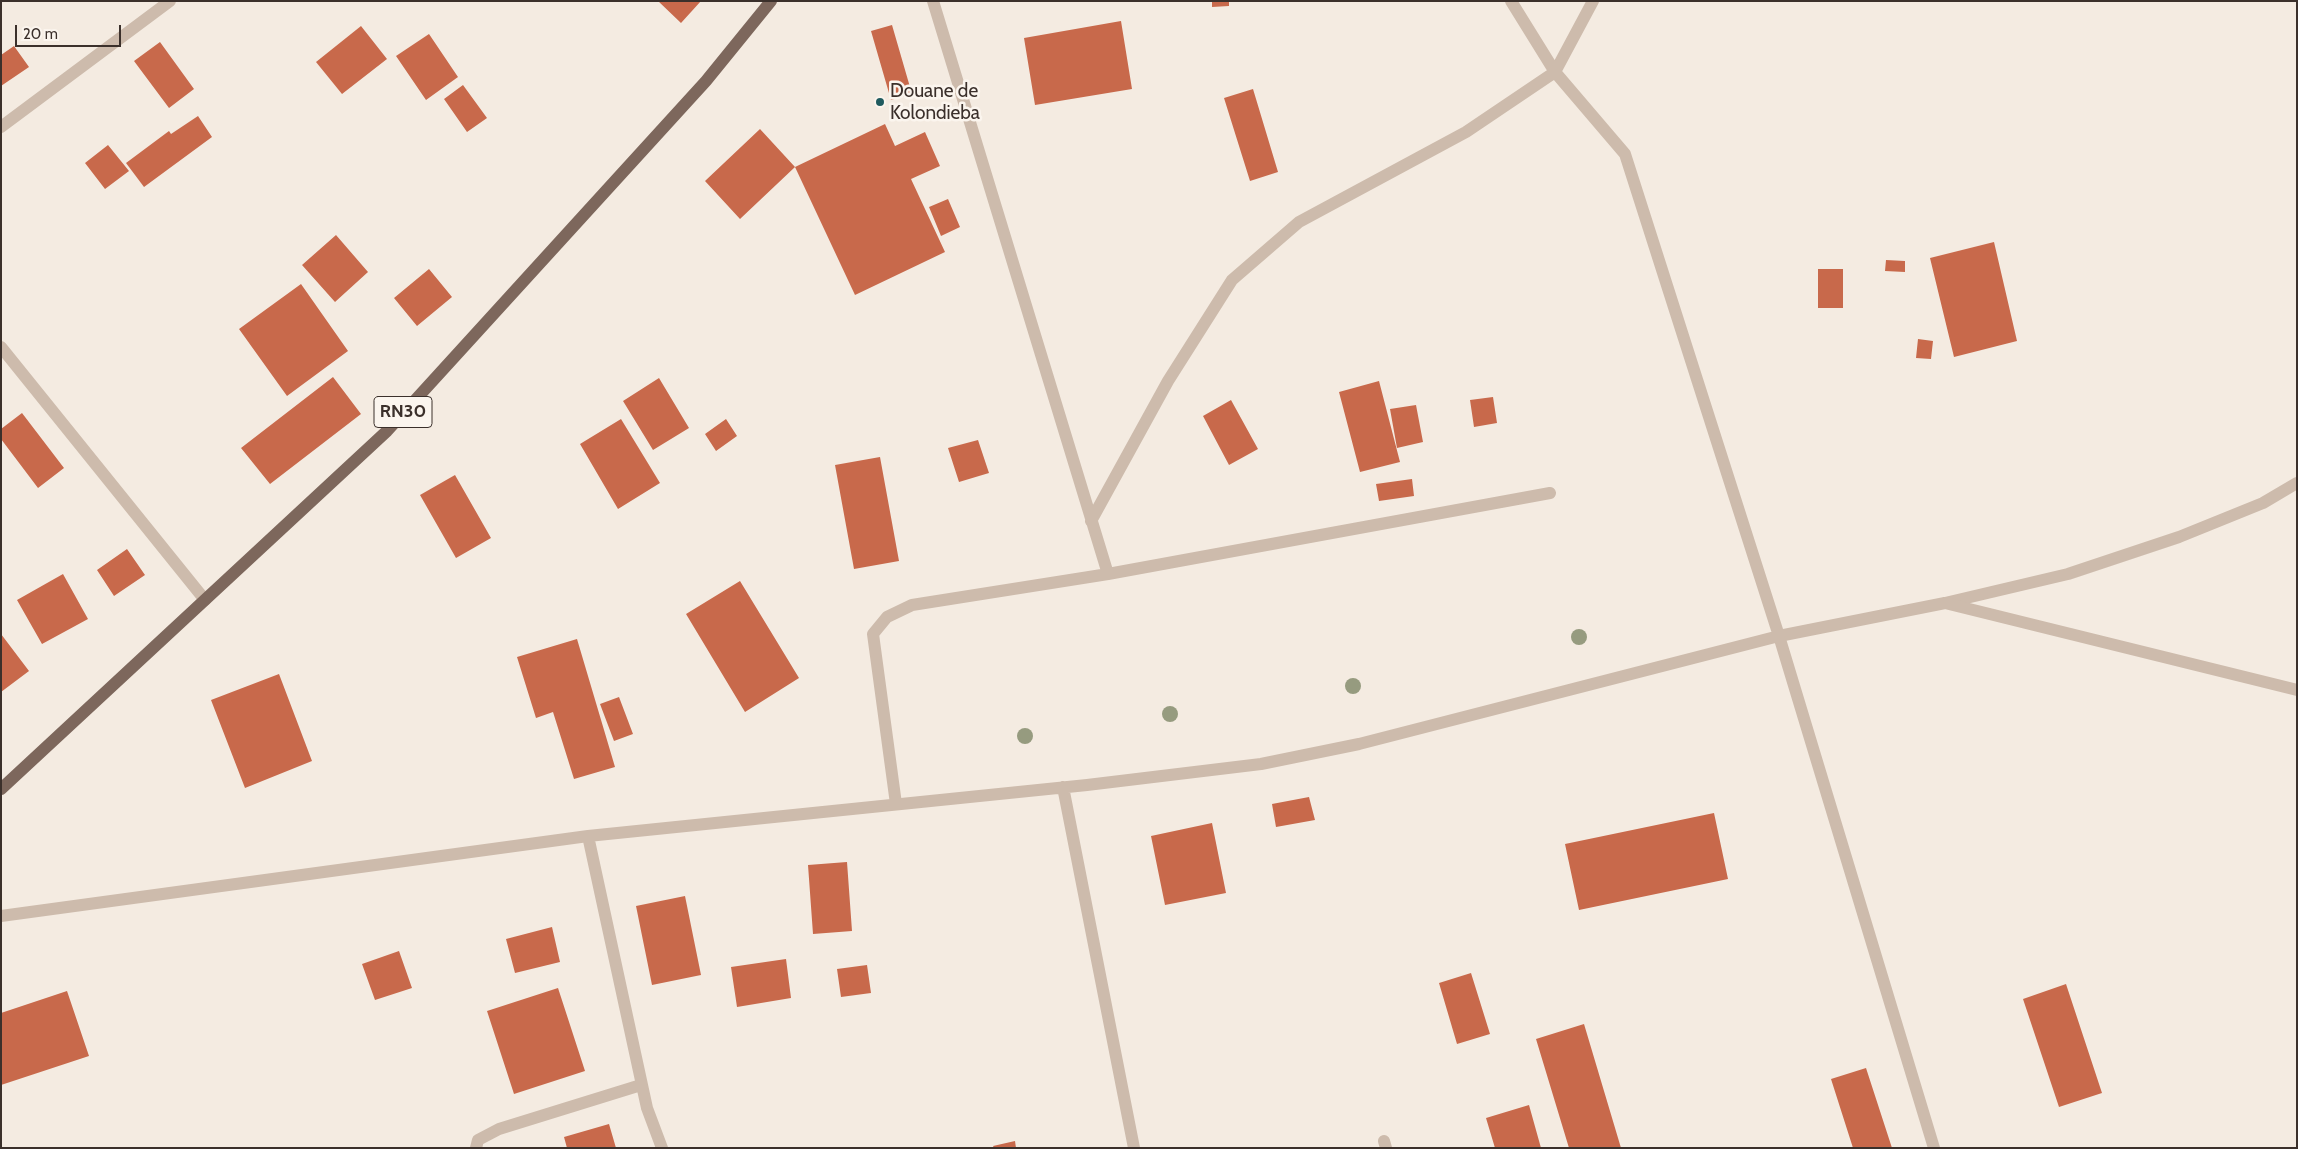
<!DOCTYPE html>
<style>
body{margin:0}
#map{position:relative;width:2298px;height:1149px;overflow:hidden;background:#f4ebe1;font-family:Cabin,sans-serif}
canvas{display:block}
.frame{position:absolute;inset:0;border:2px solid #3b302b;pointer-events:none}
.scale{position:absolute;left:15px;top:25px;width:106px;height:22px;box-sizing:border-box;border:2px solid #3b302b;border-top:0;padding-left:6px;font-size:15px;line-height:18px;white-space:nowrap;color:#3b302b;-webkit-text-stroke:4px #fbf5ee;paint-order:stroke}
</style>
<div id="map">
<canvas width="2298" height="1149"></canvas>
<div class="frame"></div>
<div class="scale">20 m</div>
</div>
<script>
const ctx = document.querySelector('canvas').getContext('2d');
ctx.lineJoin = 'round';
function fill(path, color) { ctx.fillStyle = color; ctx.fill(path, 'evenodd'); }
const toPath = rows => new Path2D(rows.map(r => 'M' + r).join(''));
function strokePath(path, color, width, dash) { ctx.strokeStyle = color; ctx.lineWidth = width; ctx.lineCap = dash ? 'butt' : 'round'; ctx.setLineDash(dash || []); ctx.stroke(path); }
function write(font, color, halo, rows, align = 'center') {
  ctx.font = font + ' Cabin,sans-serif'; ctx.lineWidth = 5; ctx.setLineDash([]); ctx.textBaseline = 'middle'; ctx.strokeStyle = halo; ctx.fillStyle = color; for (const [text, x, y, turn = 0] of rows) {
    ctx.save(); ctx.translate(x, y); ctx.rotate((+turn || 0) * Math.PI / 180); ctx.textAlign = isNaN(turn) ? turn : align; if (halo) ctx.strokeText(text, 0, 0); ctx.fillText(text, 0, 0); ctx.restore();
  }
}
fill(toPath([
 [658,1,701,1,681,23],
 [1212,1,1229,1,1229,6,1212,7],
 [1121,21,1132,89,1035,105,1024,38],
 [892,25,912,94,891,100,871,31],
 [361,26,387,59,342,94,316,62],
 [429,34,458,77,426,100,396,56],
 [160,42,194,89,169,108,134,61],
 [14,46,29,67,1,86,1,55],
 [463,85,487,118,467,132,444,99],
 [1253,89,1278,172,1250,181,1224,98],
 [198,116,212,137,144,187,126,163,169,131,171,134],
 [885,124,895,146,925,132,940,166,911,179,945,252,855,295,795,167],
 [760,129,795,167,740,219,705,181],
 [108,145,129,171,105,189,85,163],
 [948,199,960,227,941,236,929,207],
 [336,235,368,272,335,302,302,265],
 [1994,242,2017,341,1954,357,1930,258],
 [1886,260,1905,261,1905,272,1885,271],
 [429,269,452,297,417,326,394,298],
 [1818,269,1843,269,1843,308,1818,308],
 [301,284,348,351,287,396,239,329],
 [1918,339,1933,341,1931,359,1916,358],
 [333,377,361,414,270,484,241,448],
 [659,378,689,428,653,450,623,401],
 [1379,381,1400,462,1360,472,1339,392],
 [1493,397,1497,423,1474,427,1470,400],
 [1231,400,1258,449,1229,465,1203,416],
 [1416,405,1423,442,1397,448,1390,409],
 [22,413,64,468,38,488,1,439,1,429],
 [621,419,660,483,618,509,580,444],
 [726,419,737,436,716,451,705,434],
 [978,440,989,473,959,482,948,448],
 [880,457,899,561,854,569,835,465],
 [455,475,491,538,456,558,420,495],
 [1412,479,1414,496,1379,501,1376,484],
 [127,549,145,575,114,596,97,570],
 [63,574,88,619,42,644,17,600],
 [740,581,799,678,745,712,686,614],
 [1,634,29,671,1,692],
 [577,639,615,767,574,779,553,712,536,718,517,657],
 [279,674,312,761,245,788,211,700],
 [619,697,633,734,614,741,600,704],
 [1309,797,1315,820,1276,827,1272,804],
 [1714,813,1728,879,1579,910,1565,844],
 [1212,823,1226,893,1165,905,1151,836],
 [847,862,852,931,813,934,808,865],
 [685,896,701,975,652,985,636,906],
 [552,927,560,962,515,973,506,939],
 [399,951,412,988,375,1000,362,964],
 [786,959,791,998,737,1007,731,967],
 [867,965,871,993,841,997,837,969],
 [1471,973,1490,1034,1457,1044,1439,983],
 [2066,984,2102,1093,2059,1107,2023,999],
 [558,988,585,1071,514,1094,487,1011],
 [67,991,89,1056,1,1085,1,1013],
 [1584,1024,1621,1148,1569,1148,1536,1039],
 [1866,1068,1892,1148,1853,1148,1831,1079],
 [1529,1105,1541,1148,1495,1148,1486,1118],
 [609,1124,616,1148,567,1148,564,1137],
 [1015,1141,1016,1148,994,1148,993,1146]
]), '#c8694b');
strokePath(toPath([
 [1945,603,2068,574,2179,537,2263,503,2297,483]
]), '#cdbbac', 12);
strokePath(toPath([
 [933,1,1108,574],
 [1511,1,1555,72,1625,154,1779,636,1934,1148],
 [1,127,170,1],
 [1,347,205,600],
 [1091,521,1168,381,1232,280,1299,222,1466,132,1555,72,1593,1],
 [1063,787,1134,1148],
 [896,804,873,634,887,617,912,605,1108,574,1550,493],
 [588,836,647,1108,662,1148],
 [1,916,588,836,1087,785,1261,764,1359,744,1779,636,1945,603,2297,690],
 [1384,1141,1386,1148],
 [476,1148,478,1140,499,1129,641,1085]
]), '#cdbbac', 12);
strokePath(toPath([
 [1,789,387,431,706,81,771,1]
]), '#7d675c', 12);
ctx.fillStyle = '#969b7f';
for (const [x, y] of [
 [1579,637],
 [1353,686],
 [1170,714],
 [1025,736]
]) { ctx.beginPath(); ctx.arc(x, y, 8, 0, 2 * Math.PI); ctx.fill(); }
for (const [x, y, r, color] of [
 [880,102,5,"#1f5a5e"]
]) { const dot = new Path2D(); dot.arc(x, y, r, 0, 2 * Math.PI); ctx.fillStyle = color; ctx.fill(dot); strokePath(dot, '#fbf5ee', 2); }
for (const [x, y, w] of [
 [403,412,58]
]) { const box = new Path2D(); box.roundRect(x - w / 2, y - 15.5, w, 31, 4); ctx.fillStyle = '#fbf5ee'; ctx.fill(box); strokePath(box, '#3b302b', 1); }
write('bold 18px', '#3b302b', null, [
 ["RN30",403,412]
]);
write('19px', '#3b302b', '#fbf5ee', [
 ["Douane de",890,91],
 ["Kolondieba",890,113]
], 'left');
</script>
